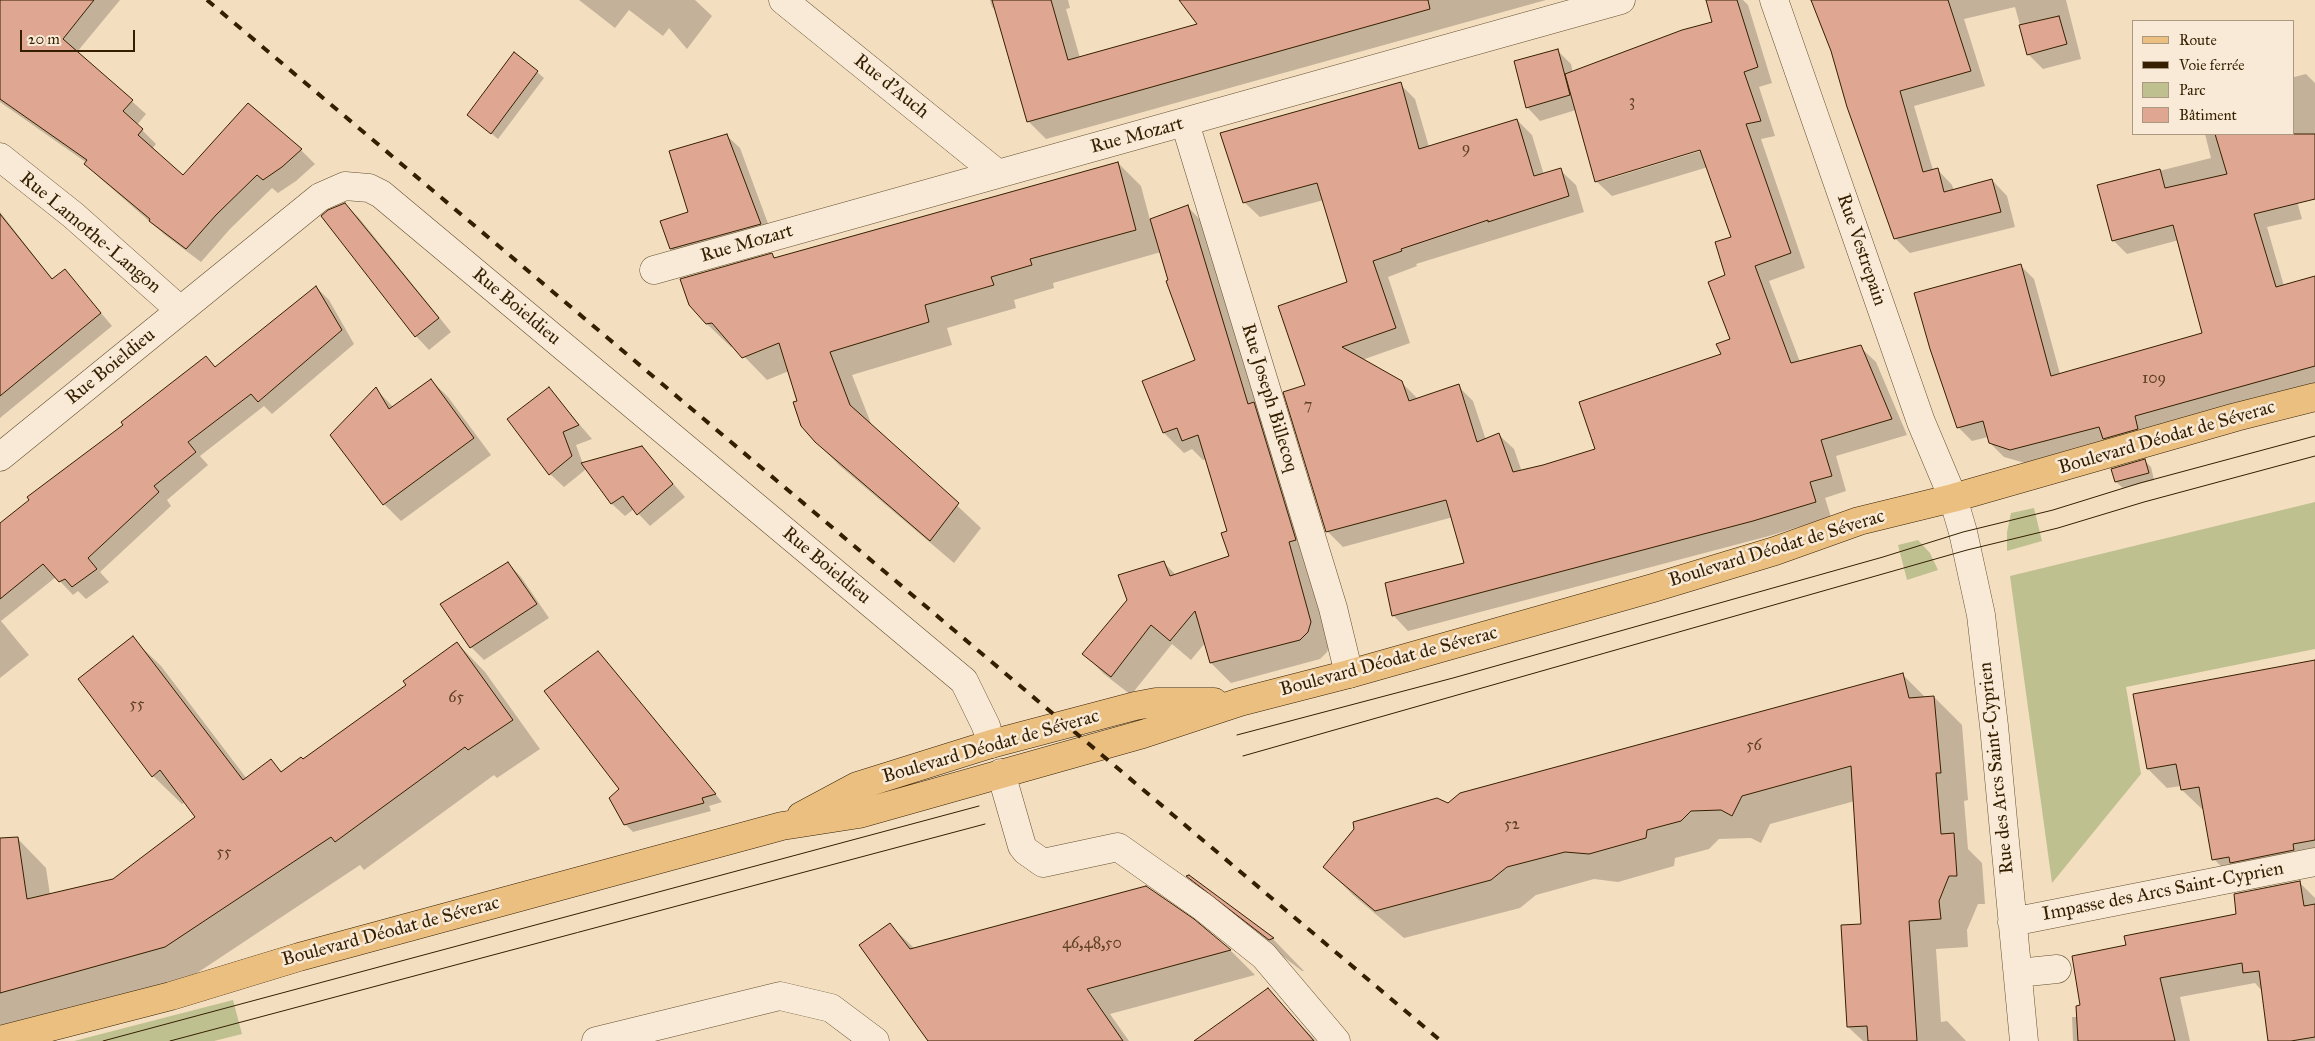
<!DOCTYPE html>
<meta charset="utf-8">
<style>
body{margin:0}
#map{position:relative;width:2315px;height:1041px;overflow:hidden;background:#f4dec0;font-family:"IM FELL Great Primer",serif}
canvas{display:block}
.legend{position:absolute;left:2132px;top:20px;width:162px;height:115px;box-sizing:border-box;background:#f8ead6;border:1px solid #aa9980;margin:0;padding:6px 9px;list-style:none;font-size:15px;color:#351f00}
.legend li{display:flex;align-items:center;gap:10px;height:25px}
.legend b{width:25px;border:1px solid #aa9980}
.scale{position:absolute;left:20px;top:30px;width:115px;height:22px;box-sizing:border-box;border:2px solid #351f00;border-top:0;padding-left:6px;font-size:15px;line-height:18px;white-space:nowrap;color:#351f00;-webkit-text-stroke:4px #f8ead6;paint-order:stroke}
</style>
<div id="map">
<canvas width="2315" height="1041"></canvas>
<ul class="legend">
<li><b style="height:6px;background:#eabf80"></b>Route</li>
<li><b style="height:6px;background:#351f00"></b>Voie ferrée</li>
<li><b style="height:14px;background:#bfc090"></b>Parc</li>
<li><b style="height:14px;background:#dfa791"></b>Bâtiment</li>
</ul>
<div class="scale">20 m</div>
</div>
<script>
const ctx = document.querySelector('canvas').getContext('2d');
ctx.lineJoin = 'round';
function fill(path, color) { ctx.fillStyle = color; ctx.fill(path, 'evenodd'); }
const toPath = rows => new Path2D(rows.map(r => 'M' + r).join(''));
function strokePath(path, color, width, dash) { ctx.strokeStyle = color; ctx.lineWidth = width; ctx.lineCap = dash ? 'butt' : 'round'; ctx.setLineDash(dash || []); ctx.stroke(path); }
function write(font, color, halo, rows, align = 'center') {
  ctx.font = font + ' "IM FELL Great Primer",serif'; ctx.lineWidth = 5; ctx.setLineDash([]); ctx.textBaseline = 'middle'; ctx.strokeStyle = halo; ctx.fillStyle = color; for (const [text, x, y, turn = 0] of rows) {
    ctx.save(); ctx.translate(x, y); ctx.rotate((+turn || 0) * Math.PI / 180); ctx.textAlign = isNaN(turn) ? turn : align; if (halo) ctx.strokeText(text, 0, 0); ctx.fillText(text, 0, 0); ctx.restore();
  }
}
fill(toPath([
 [2315,502,2315,649,2126,687,2141,774,2052,883,2010,576],
 [2034,508,2042,541,2007,551,2007,532,2011,513],
 [1918,540,1930,553,1938,570,1907,580,1898,545],
 [233,1000,242,1034,214,1041,74,1041]
]), '#bfc090');
fill(toPath([
 [0,0,120,0,77,52,146,114,137,125,156,144,152,149,183,177,301,150,315,164,296,181,278,193,272,188,230,229,201,262,165,235,100,178,86,164,87,163,0,102],
 [579,0,695,0,712,16,687,49,669,28,663,36,629,10,615,28],
 [990,0,1068,0,1070,8,1066,9,1080,58,1199,25,1181,0,1546,0,1046,139,1028,121,997,12,992,7],
 [1707,0,1743,0,1748,5,1772,83,1759,87,1775,136,1761,139,1805,268,1769,281,1800,362,1860,347,1876,362,1907,435,1836,456,1846,491,1825,498,1831,517,1769,536,1408,631,1393,615,1466,564,1453,517,1343,547,1327,531,1306,386,1349,283,1324,200,1260,217,1244,202,1400,84,1415,99,1429,147,1517,120,1532,135,1544,175,1560,170,1576,185,1584,212,1416,264,1417,266,1388,277,1410,343,1362,360,1401,382,1418,399,1458,386,1473,401,1486,440,1498,434,1514,449,1522,472,1597,450,1722,354,1732,339,1727,276,1732,238,1708,167,1612,196,1596,181,1576,110,1540,121,1527,107,1557,50,1571,64,1573,73,1714,22],
 [1706,147,1707,149,1605,180,1605,178],
 [1814,0,2066,0,2081,59,2043,69,2028,54,2015,7,1964,19,1985,86,1914,106,1933,170,1937,169,1952,185,1954,191,1992,180,2007,196,2015,227,1910,253,1895,238],
 [537,72,544,78,498,139,469,115],
 [2306,74,2315,83,2315,149,2285,158,2302,219,2267,227,2284,286,2315,277,2315,384,2025,463,2004,457,1990,443,1988,437,1972,441,1958,427,2020,265,2034,279,2060,374,2203,334,2179,240,2127,254,2113,240,2099,186,2211,158,2205,134,2294,134,2294,77],
 [726,135,740,148,773,237,684,262,671,249],
 [1118,163,1141,186,1150,220,1188,207,1207,227,1331,642,1327,652,1320,659,1231,683,1211,663,1205,643,1191,660,1172,644,1131,695,1104,674,1084,654,1163,562,1176,575,1230,557,1228,531,1206,459,1203,460,1192,449,1184,453,1164,433,1196,360,1161,252,1053,283,1054,288,1014,300,1016,308,947,328,952,345,852,375,872,426,981,528,954,563,840,466,815,441,798,402,789,371,767,380,734,346,731,347,707,324,772,255,776,259],
 [345,204,359,218,451,332,429,350,416,336,323,216],
 [0,212,53,280,65,270,112,326,0,418],
 [316,287,329,300,354,344,272,414,264,406,200,456,208,465,167,500,171,506,100,572,109,582,86,599,78,591,73,595,56,577,1,621,29,655,0,678,0,525,206,357,216,368],
 [431,380,448,397,491,455,401,521,384,504,376,389,393,407],
 [548,388,592,439,576,445,583,464,641,447,685,497,650,526,634,509,625,516,612,504,584,464,585,470,564,487,550,474],
 [2145,461,2151,467,2154,480,2123,488,2116,482,2113,470],
 [508,563,521,577,549,618,484,660,471,647],
 [132,638,161,666,247,779,271,761,282,772,303,760,407,686,457,643,485,672,540,749,497,778,494,775,364,870,360,865,194,975,0,1030,0,845,18,839,46,868,50,895,114,880,196,817,185,802,182,804,153,776],
 [606,661,722,802,709,806,711,811,633,832,625,824],
 [2315,661,2315,863,2233,879,2214,859,2204,809,2202,809,2182,790,2181,786,2167,788,2148,769],
 [1903,675,1926,698,1934,697,1962,725,1968,800,1964,801,1968,849,1982,863,1985,904,1978,904,1967,930,1968,947,1936,949,1941,1022,1947,1021,1966,1041,1863,1041,1848,1027,1862,925,1855,801,1770,824,1761,843,1751,838,1719,839,1709,849,1675,858,1674,866,1618,882,1594,879,1536,895,1520,908,1404,938,1353,895,1325,867,1448,804],
 [1188,876,1273,939,1304,971,1302,971,1220,908],
 [2299,882,2315,898,2315,1041,2270,1041,2263,992,2255,983,2180,997,2190,1041,2073,1041,2072,1017,2078,1017,2081,1006,2128,946,2237,915],
 [1193,920,1231,951,1255,975,1110,1014,1129,1041,929,1041,890,925,915,949],
 [1268,990,1316,1041,1196,1041]
]), '#0003');
const building = toPath([
 [0,0,94,0,63,39,133,100,123,111,143,129,138,135,183,175,248,103,302,149,282,167,263,180,257,175,216,215,186,249,149,221,150,219,84,164,87,160,0,99,0,0],
 [992,0,1051,0,1068,60,1197,24,1179,0,1428,0,1430,9,1027,122,992,0],
 [1706,0,1737,0,1758,67,1744,72,1761,121,1746,124,1791,253,1755,266,1791,363,1861,345,1892,419,1821,440,1832,476,1810,482,1816,502,1753,521,1392,616,1385,583,1464,563,1446,500,1326,532,1283,392,1305,385,1278,306,1347,282,1317,183,1243,203,1220,133,1401,82,1419,149,1517,119,1534,176,1561,168,1569,196,1488,222,1488,220,1401,249,1402,251,1373,261,1396,328,1342,347,1402,381,1409,401,1459,384,1477,442,1499,433,1513,472,1543,465,1595,449,1579,402,1721,354,1716,344,1730,339,1708,282,1725,275,1715,242,1731,237,1700,150,1595,182,1565,74,1682,30,1712,22,1706,0],
 [1811,0,1948,0,1971,71,1900,91,1923,172,1938,168,1944,192,1992,179,2001,212,1894,239,1847,107,1831,51,1811,0],
 [2059,16,2067,44,2027,55,2019,25,2059,16],
 [1558,49,1570,95,1526,108,1514,61,1558,49],
 [514,52,538,71,491,134,467,115,514,52],
 [727,134,761,224,670,249,660,221,688,212,669,151,727,134],
 [2215,134,2315,134,2315,199,2254,214,2276,287,2315,276,2315,366,2135,416,2138,429,2103,439,2099,427,2010,450,1989,443,1983,421,1957,428,1930,349,1914,293,2021,264,2051,376,2202,333,2173,225,2112,241,2097,185,2160,169,2165,188,2227,174,2215,134],
 [1118,162,1136,230,1030,259,1032,265,991,277,994,285,925,305,929,322,830,352,850,405,959,503,930,541,815,442,801,426,793,402,797,401,779,343,742,358,712,323,706,324,689,305,680,279,772,253,774,258,1118,162],
 [345,203,439,318,415,337,321,216,328,210,345,203],
 [1188,205,1248,404,1254,402,1296,540,1289,542,1311,622,1308,632,1300,640,1210,663,1195,611,1170,641,1151,625,1111,677,1082,654,1127,600,1118,575,1164,561,1170,576,1229,556,1221,533,1227,531,1198,435,1182,441,1177,428,1163,433,1142,381,1195,360,1166,281,1168,280,1150,219,1188,205],
 [0,214,52,279,65,269,101,313,0,396,0,214],
 [316,286,342,330,258,402,251,394,188,442,196,452,154,486,159,492,88,558,97,569,72,587,65,579,59,582,43,564,0,599,0,523,29,500,27,497,123,425,121,422,206,356,215,367,316,286],
 [431,379,474,438,383,505,330,435,376,387,389,409,431,379],
 [549,387,579,425,563,432,572,456,549,475,507,419,549,387],
 [642,446,673,484,637,515,623,496,611,504,581,463,642,446],
 [2145,459,2149,473,2115,482,2111,469,2145,459],
 [508,562,537,604,470,648,440,604,508,562],
 [133,636,243,780,271,759,281,772,301,757,303,759,406,685,403,681,457,642,513,720,468,750,465,747,335,842,331,837,165,947,0,993,0,838,18,837,27,899,113,879,195,817,160,770,152,777,78,679,133,636],
 [598,651,716,794,702,798,704,803,624,825,609,798,619,789,544,691,598,651],
 [2315,660,2315,840,2293,844,2294,850,2230,863,2229,857,2212,860,2199,787,2181,790,2176,764,2147,769,2133,694,2315,660],
 [1903,673,1909,698,1934,696,1941,773,1936,773,1941,834,1954,833,1957,876,1949,876,1939,901,1941,919,1909,921,1917,1041,1868,1041,1867,1026,1847,1027,1841,925,1861,924,1851,766,1742,796,1732,816,1721,810,1691,811,1681,821,1647,830,1646,838,1589,854,1565,852,1507,867,1491,880,1375,911,1323,867,1354,829,1353,822,1437,798,1448,803,1460,793,1903,673],
 [1189,875,1274,938,1269,940,1186,876,1189,875],
 [2300,881,2304,906,2315,904,2315,1037,2291,1041,2268,1041,2259,971,2243,973,2242,963,2160,978,2175,1041,2078,1041,2076,1006,2080,1005,2072,956,2126,945,2124,936,2236,914,2234,894,2300,881],
 [1146,886,1194,919,1231,950,1087,989,1123,1041,928,1041,859,945,890,923,910,949,1146,886],
 [1268,988,1314,1041,1194,1041,1268,988]
]);
fill(building, '#dfa791');
strokePath(building, '#351f00', 1);
const minor = toPath([
 [783,0,998,174],
 [1774,0,1921,422,1953,498,1963,532,1981,615,1994,726,2024,1041],
 [1185,123,1333,608,1349,674],
 [0,157,73,215,180,310],
 [654,270,1621,0],
 [0,457,320,197,345,186,369,188,381,194,964,681,986,726,991,744],
 [1001,773,1022,846,1026,851,1043,863,1118,847,1203,907,1264,956,1336,1041],
 [2012,922,2315,862],
 [2018,973,2057,969],
 [596,1041,780,996,831,1008,875,1041]
]);
const major = toPath([
 [801,816,857,786,991,744,1135,706,1156,702,1214,702],
 [0,1040,171,996,299,957,782,826,859,814,1143,734,1240,702,1349,674,1653,588,1775,551,1859,521,1953,498,2236,417,2315,397]
]);
strokePath(minor, '#654f30', 29);
strokePath(major, '#351f00', 29);
strokePath(minor, '#f8ead6', 28);
strokePath(major, '#eabf80', 28);
strokePath(toPath([
 [1237,735,1453,678,1883,557,1963,532,2053,510,2140,483,2315,436],
 [1243,756,1967,550,2058,528,2144,502,2315,456],
 [103,1041,979,806],
 [170,1041,985,824]
]), '#351f00', 1);
strokePath(toPath([
 [207,0,1441,1041]
]), '#351f00', 4, [9, 9]);
write('16px', '#604124', null, [
 ["3",1632,102],
 ["9",1466,149],
 ["109",2154,379],
 ["7",1308,406],
 ["65",456,698],
 ["55",137,705],
 ["56",1754,746],
 ["52",1512,825],
 ["55",224,853],
 ["46,48,50",1092,944]
]);
write('19px', '#351f00', '#f8ead6', [
 ["Rue d'Auch",891,87,39],
 ["Rue Mozart",1137,136,-15],
 ["Rue Lamothe-Langon",90,233,40],
 ["Rue Mozart",747,244,-16],
 ["Rue Vestrepain",1861,250,71],
 ["Rue Boieldieu",516,307,40],
 ["Rue Boieldieu",111,367,-39],
 ["Rue Joseph Billecoq",1269,398,73],
 ["Boulevard Déodat de Séverac",2167,438,-16],
 ["Boulevard Déodat de Séverac",1777,549,-17],
 ["Rue Boieldieu",826,566,40],
 ["Boulevard Déodat de Séverac",1389,662,-15],
 ["Boulevard Déodat de Séverac",991,747,-16],
 ["Rue des Arcs Saint-Cyprien",1997,768,-96],
 ["Impasse des Arcs Saint-Cyprien",2163,892,-11],
 ["Boulevard Déodat de Séverac",391,932,-15]
]);
</script>
